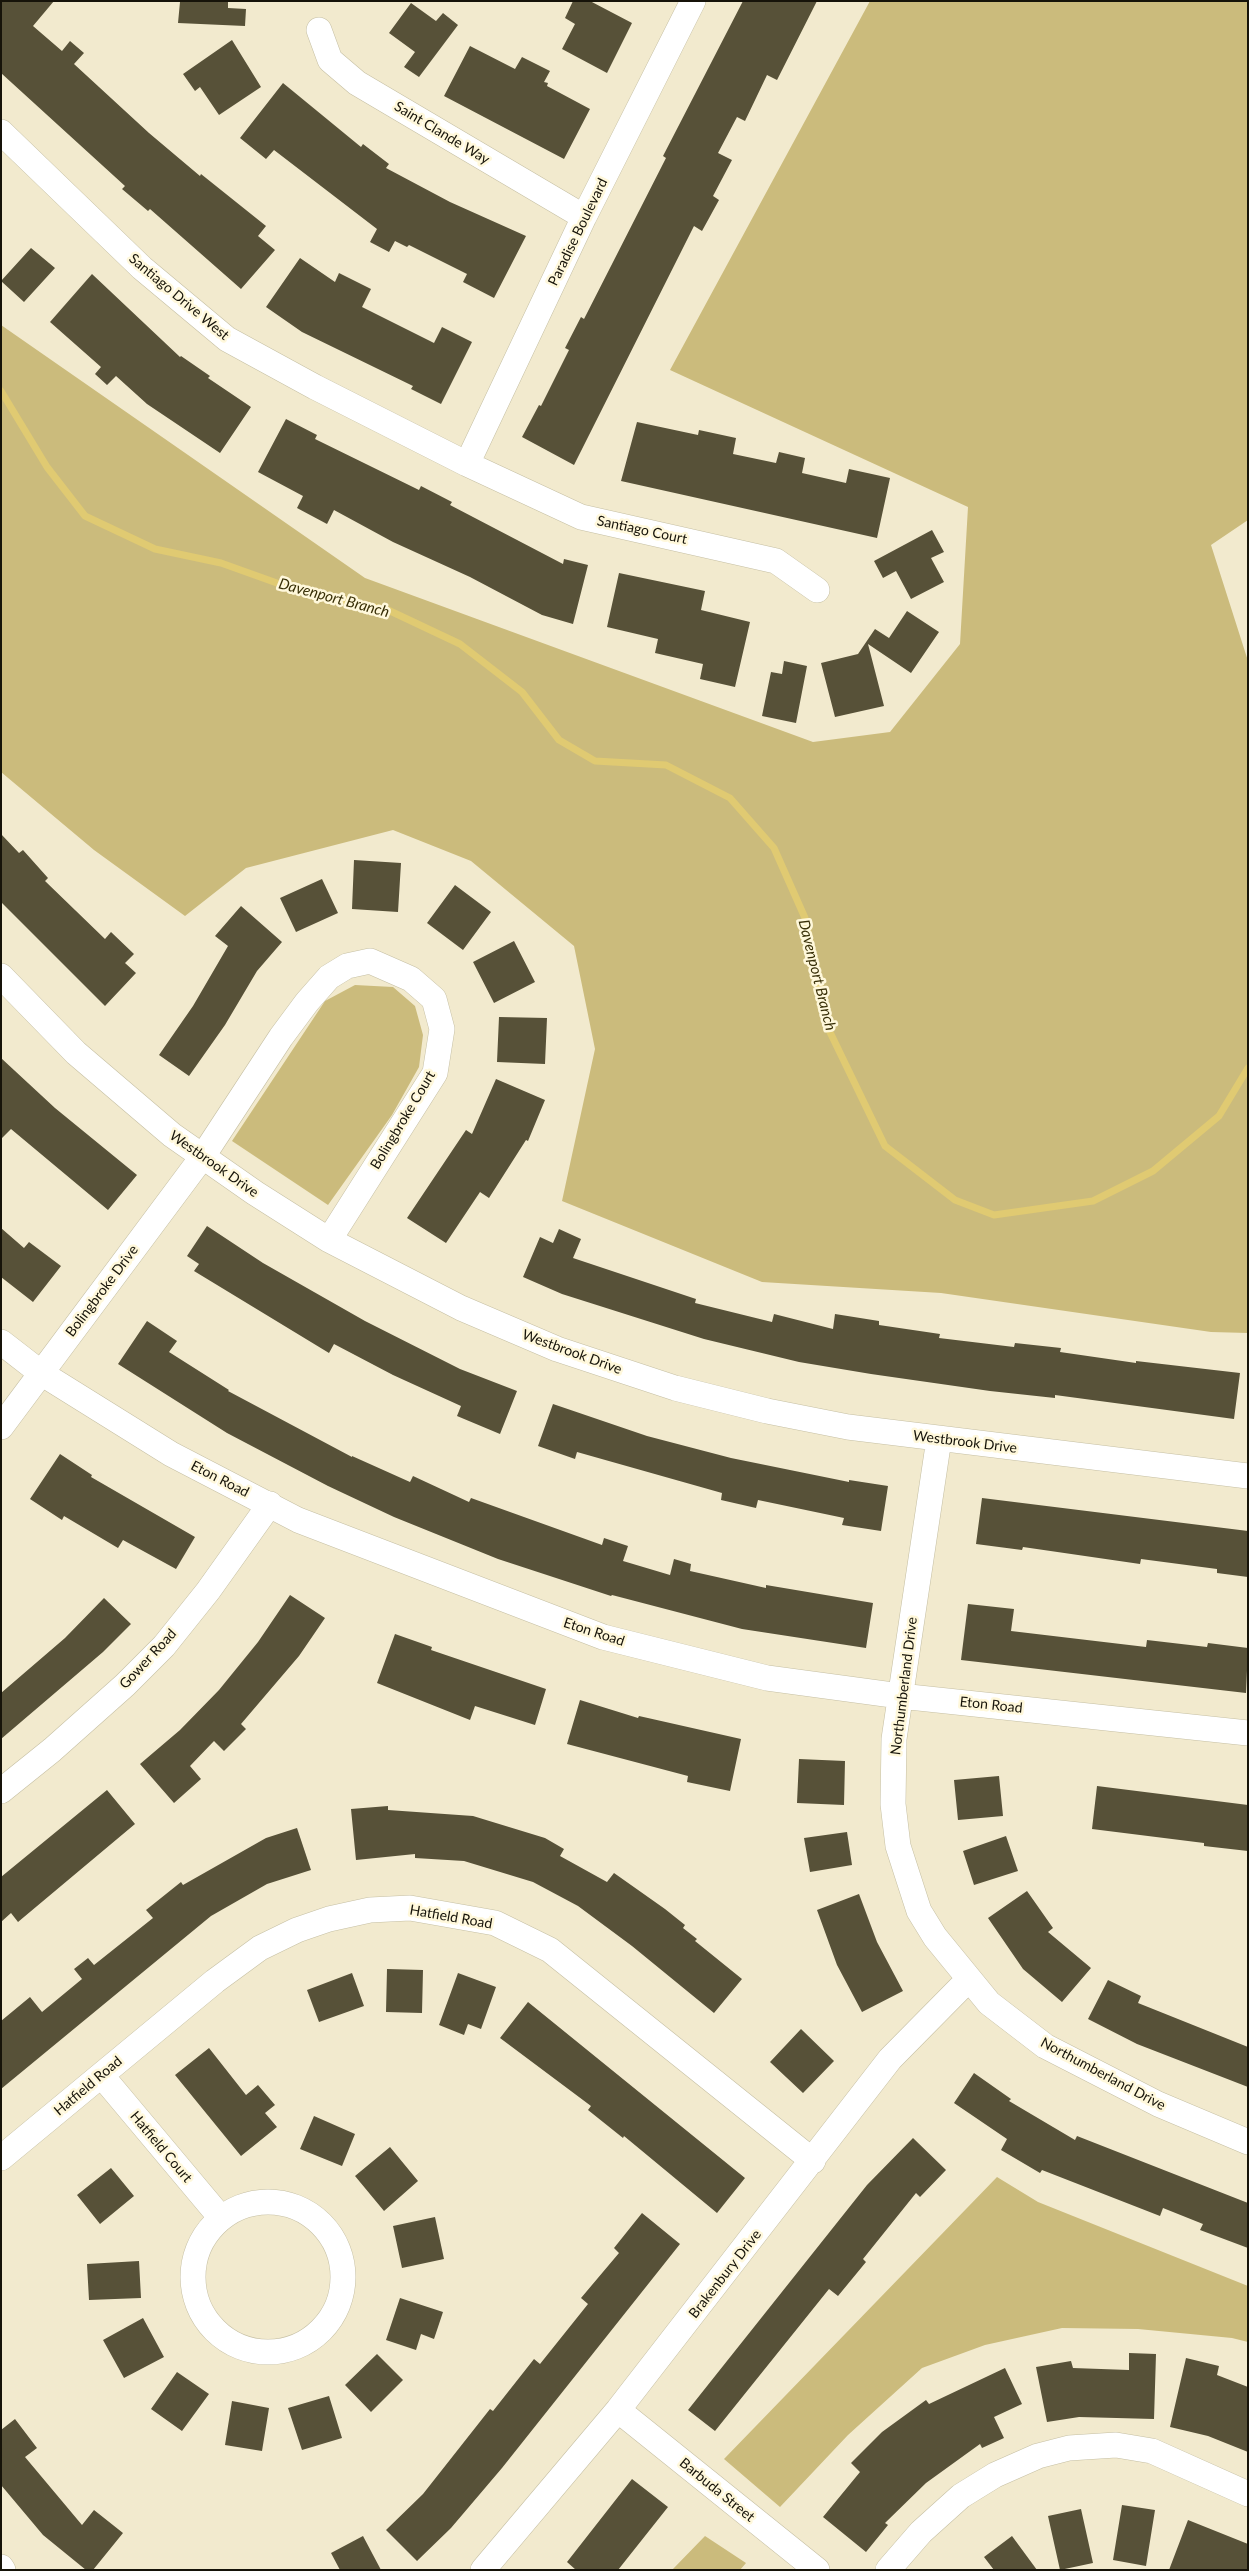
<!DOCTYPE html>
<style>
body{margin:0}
#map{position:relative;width:1249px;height:2571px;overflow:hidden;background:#f2eace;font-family:Lato,sans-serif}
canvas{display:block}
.frame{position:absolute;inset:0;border:2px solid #161309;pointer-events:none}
</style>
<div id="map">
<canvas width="1249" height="2571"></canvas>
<div class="frame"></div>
</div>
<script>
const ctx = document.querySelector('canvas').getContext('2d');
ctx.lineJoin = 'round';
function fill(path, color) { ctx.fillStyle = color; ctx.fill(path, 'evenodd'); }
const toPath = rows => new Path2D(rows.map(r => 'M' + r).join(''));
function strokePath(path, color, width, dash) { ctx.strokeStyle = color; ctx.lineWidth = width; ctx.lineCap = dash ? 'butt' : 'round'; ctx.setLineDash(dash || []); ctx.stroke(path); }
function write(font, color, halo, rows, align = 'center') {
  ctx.font = font + ' Lato,sans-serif'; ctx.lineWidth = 5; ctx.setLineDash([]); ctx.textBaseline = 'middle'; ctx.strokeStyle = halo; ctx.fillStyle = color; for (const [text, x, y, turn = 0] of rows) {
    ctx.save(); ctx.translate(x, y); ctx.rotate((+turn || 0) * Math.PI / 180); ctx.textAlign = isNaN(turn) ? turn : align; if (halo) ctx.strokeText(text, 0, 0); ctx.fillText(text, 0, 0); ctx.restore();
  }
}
fill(toPath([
 [870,1,1248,1,1248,520,1211,545,1248,661,1248,1333,1211,1332,941,1293,762,1282,562,1201,595,1049,574,946,471,861,393,830,246,868,185,916,94,850,1,772,1,325,365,578,813,742,890,732,960,644,968,507,670,370],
 [355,985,393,987,415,1006,423,1035,419,1067,392,1115,328,1205,232,1141,325,1001],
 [997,2177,1038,2202,1248,2286,1248,2342,1232,2338,1138,2329,1062,2328,985,2345,922,2368,848,2435,780,2507,724,2459],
 [705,2536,746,2563,740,2570,672,2570]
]), '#cbbb7c');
strokePath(toPath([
 [1,391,47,467,85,516,155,549,221,563,302,592,388,610,460,644,522,692,559,740,595,761,666,765,730,798,774,848,805,918,828,1028,885,1146,955,1200,994,1215,1093,1201,1153,1171,1219,1116,1248,1068]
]), '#e0ca72', 7);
fill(toPath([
 [1,1,54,1,33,26,62,51,70,41,84,53,74,64,149,133,200,176,201,174,266,226,258,236,275,250,241,289,150,209,148,211,122,189,125,186,1,73],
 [192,1,228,1,228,8,246,9,245,26,178,23,180,2],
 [573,1,590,1,632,23,607,73,562,49,575,24,565,18],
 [743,1,817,1,777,80,767,75,745,121,737,117,718,153,732,160,713,196,719,200,702,231,694,226,574,465,522,437,539,405,541,406,569,350,565,348,581,317,584,319,666,158,663,156],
 [411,3,436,21,443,13,458,25,419,77,404,67,415,52,389,33],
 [232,40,261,87,219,115,200,87,195,91,183,74],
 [470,46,515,69,522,57,550,71,544,82,548,83,547,86,590,109,564,159,444,96],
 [283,83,361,147,363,144,389,164,386,168,450,202,526,236,494,298,463,282,467,274,409,245,407,247,395,241,389,252,370,242,377,229,274,150,266,159,240,138],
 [31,248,55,268,24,302,1,281],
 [300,258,335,282,339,273,371,289,362,307,434,343,442,327,472,342,441,404,411,389,413,386,302,332,266,307],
 [92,274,180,357,181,356,210,376,208,378,251,407,220,453,147,404,116,376,107,385,95,374,101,367,50,322],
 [286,419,317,435,315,439,419,490,421,486,452,502,450,505,563,564,564,559,588,565,573,624,542,615,470,577,393,542,334,510,327,524,297,508,303,496,258,472],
 [637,422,698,435,699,430,736,438,733,454,776,463,779,452,805,458,802,473,846,483,849,469,890,478,877,538,621,481],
 [932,530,944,552,931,558,944,582,911,599,896,571,883,578,874,561],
 [619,573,705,591,701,610,750,622,735,687,700,679,703,664,655,653,658,639,607,627],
 [907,611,939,632,911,673,868,644,884,706,835,717,821,663,858,654,875,629,889,638],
 [784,661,807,666,796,723,762,716,771,672,782,674],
 [1,834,19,853,23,850,48,878,45,881,105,939,111,932,134,954,125,963,136,973,105,1006,1,902],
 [354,860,401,863,398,912,352,909],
 [322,879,338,913,296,932,280,898],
 [455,885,491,912,463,950,427,923],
 [241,906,282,942,257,971,225,1025,189,1076,159,1055,193,1006,228,946,215,936],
 [514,941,535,982,494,1003,473,962],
 [499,1017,547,1018,545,1064,497,1062],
 [1,1058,55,1108,137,1175,108,1210,11,1129,1,1139],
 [496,1079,545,1100,528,1141,526,1140,489,1198,480,1192,446,1243,407,1218,466,1130,472,1134],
 [207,1226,263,1263,365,1321,460,1369,517,1391,500,1434,457,1416,461,1406,393,1375,334,1344,329,1353,194,1271,199,1264,187,1256],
 [1,1228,24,1248,29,1242,61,1266,33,1302,1,1277],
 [559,1229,581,1239,573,1258,696,1299,695,1303,772,1322,774,1314,833,1329,835,1314,879,1321,879,1325,940,1334,939,1338,1014,1347,1015,1343,1061,1348,1060,1352,1136,1363,1136,1361,1240,1373,1234,1419,1055,1395,1055,1398,990,1391,871,1374,799,1362,704,1339,562,1294,523,1277,540,1237,553,1243],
 [147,1321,177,1341,169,1352,229,1390,228,1391,352,1457,352,1456,410,1482,413,1476,469,1502,471,1498,602,1545,604,1538,628,1546,623,1561,670,1575,674,1559,691,1564,690,1571,766,1588,766,1585,873,1603,866,1648,742,1629,612,1595,611,1596,498,1559,394,1517,328,1486,227,1433,118,1364],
 [553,1404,647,1436,731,1458,849,1482,849,1480,888,1486,881,1531,842,1525,844,1518,758,1500,756,1508,721,1500,722,1493,577,1452,575,1459,538,1446],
 [60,1454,92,1475,91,1477,195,1537,176,1569,123,1540,118,1548,64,1516,62,1520,30,1499],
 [982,1498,1248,1531,1248,1577,1217,1573,1217,1569,1141,1559,1140,1564,1023,1547,1022,1550,976,1544],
 [290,1595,325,1618,299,1656,241,1724,246,1729,224,1751,214,1741,190,1766,201,1779,174,1803,140,1764,180,1730,219,1690,258,1642],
 [104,1598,131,1624,103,1652,1,1739,1,1693,65,1638],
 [968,1604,1014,1609,1011,1631,1146,1647,1147,1640,1207,1647,1208,1643,1248,1648,1246,1693,961,1660],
 [395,1634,432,1647,431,1650,546,1689,535,1725,475,1706,470,1720,377,1683],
 [580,1700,638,1718,639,1716,741,1739,730,1791,687,1782,688,1776,567,1744],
 [799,1759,845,1761,844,1805,797,1803],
 [999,1776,1003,1816,958,1820,954,1780],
 [1097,1786,1248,1805,1248,1851,1204,1846,1204,1843,1092,1829],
 [107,1790,135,1824,18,1922,11,1913,1,1922,1,1877],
 [388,1806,388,1810,473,1816,545,1838,564,1849,560,1856,607,1882,614,1873,665,1909,685,1925,683,1928,697,1939,695,1941,742,1979,714,2013,632,1946,578,1906,533,1882,464,1861,415,1858,415,1854,356,1860,351,1809],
 [297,1828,311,1870,267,1884,211,1916,1,2089,1,2021,30,1997,42,2012,82,1979,74,1969,88,1958,94,1965,153,1918,146,1910,181,1882,183,1885,266,1838],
 [847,1832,852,1865,810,1872,804,1838],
 [1006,1836,1018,1871,974,1885,963,1851],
 [1027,1891,1053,1928,1048,1932,1091,1968,1062,2002,1023,1969,988,1918],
 [859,1894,877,1942,903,1991,862,2012,837,1965,817,1910],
 [387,1969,423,1970,422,2013,386,2012],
 [352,1973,364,2006,319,2022,307,1990],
 [458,1973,496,1987,481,2029,468,2024,464,2035,439,2025],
 [1108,1980,1141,1996,1138,2003,1248,2047,1248,2087,1137,2044,1088,2019],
 [528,2002,745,2178,717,2213,624,2136,623,2138,588,2110,591,2106,500,2038],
 [801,2029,834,2061,803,2093,770,2062],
 [209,2048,246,2095,258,2085,275,2105,265,2113,277,2127,241,2156,175,2075],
 [974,2073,1011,2099,1009,2101,1075,2140,1077,2136,1248,2203,1248,2248,1200,2230,1203,2224,1163,2208,1160,2216,1042,2170,1040,2173,1001,2150,1007,2139,954,2103],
 [314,2116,355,2134,342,2166,300,2149],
 [913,2138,946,2170,920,2197,916,2193,863,2259,866,2262,838,2296,829,2289,715,2431,688,2410,867,2185],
 [390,2147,418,2181,384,2211,355,2176],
 [111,2168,134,2196,100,2224,77,2195],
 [642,2213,680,2244,502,2468,451,2528,417,2561,386,2530,423,2494,490,2409,493,2411,534,2359,540,2364,588,2304,581,2298,619,2253,614,2248],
 [435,2217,444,2259,402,2268,393,2226],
 [139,2261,141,2298,89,2300,87,2264],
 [400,2298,443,2312,434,2339,421,2334,416,2350,386,2340],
 [143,2318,164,2357,124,2378,103,2340],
 [1129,2353,1156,2354,1154,2419,1079,2417,1047,2422,1036,2367,1071,2361,1073,2368,1129,2370],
 [377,2354,403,2380,371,2412,345,2385],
 [1186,2358,1219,2366,1217,2375,1248,2387,1248,2452,1208,2436,1170,2427],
 [1005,2368,1022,2404,994,2417,1004,2438,982,2448,980,2444,926,2483,885,2523,888,2525,866,2552,823,2517,860,2472,851,2463,882,2432,926,2400,929,2404],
 [177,2372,209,2394,182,2431,151,2409],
 [329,2396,342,2438,302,2450,288,2408],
 [232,2401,269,2408,262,2451,225,2445],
 [15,2419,37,2448,25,2457,82,2525,94,2510,123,2533,93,2570,86,2570,43,2535,1,2485,1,2430],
 [632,2479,668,2507,618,2570,576,2570,567,2562],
 [1122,2505,1155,2510,1146,2566,1113,2560],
 [1081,2509,1093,2563,1060,2570,1048,2516],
 [1188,2520,1248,2544,1248,2570,1169,2570],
 [363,2536,381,2570,340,2570,331,2553],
 [1012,2536,1037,2570,994,2570,984,2557]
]), '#575138');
const street = toPath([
 [319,30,330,60,357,83,584,217],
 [1,132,142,268,227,339,315,387,467,464,581,517,776,561,817,590],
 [467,464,584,217,693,1],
 [1,976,76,1053,172,1135,255,1193,329,1240,461,1308,557,1349,675,1388,767,1411,848,1427,1248,1476],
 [1,1342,41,1373,171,1454,298,1520,603,1637,767,1678,900,1696,1248,1733],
 [1,1427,203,1156,281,1037,307,1002,329,977,347,966,370,961,411,979,434,999,442,1029,435,1073,329,1240],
 [939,1439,894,1739,893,1804,898,1846,919,1911,935,1937,989,2003,1045,2046,1158,2104,1248,2142],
 [1,1791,52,1750,125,1685,164,1646,208,1591,270,1504],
 [102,2076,221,2218],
 [1,2158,215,1981,260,1948,297,1930,329,1919,370,1910,410,1908,495,1923,550,1950,813,2161],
 '193 2277a75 75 0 1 1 150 0a75 75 0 1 1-150 0Z',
 [618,2410,817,2570],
 [1,2567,3,2570],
 [483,2570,618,2410,890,2059,968,1980],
 [888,2570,921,2532,961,2496,995,2475,1038,2456,1069,2448,1116,2445,1152,2451,1248,2494]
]);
strokePath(street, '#c5bfa3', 26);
strokePath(street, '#fff', 25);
write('14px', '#161309', '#fff8db', [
 ["Saint Clande Way",442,133,31],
 ["Paradise Boulevard",578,232,-64],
 ["Santiago Drive West",179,297,40],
 ["Santiago Court",642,530,12],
 ["Bolingbroke Court",403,1120,-59],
 ["Westbrook Drive",214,1164,35],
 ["Bolingbroke Drive",102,1291,-53],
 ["Westbrook Drive",572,1352,20],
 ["Westbrook Drive",965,1442,7],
 ["Eton Road",220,1479,27],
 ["Eton Road",594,1632,18],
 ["Gower Road",148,1659,-47],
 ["Northumberland Drive",904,1686,-83],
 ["Eton Road",991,1705,6],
 ["Hatfield Road",451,1917,10],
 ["Northumberland Drive",1103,2074,28],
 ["Hatfield Road",88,2086,-40],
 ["Hatfield Court",161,2147,50],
 ["Brakenbury Drive",725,2274,-52],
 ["Barbuda Street",717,2490,39]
]);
write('italic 15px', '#382f07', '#fff8db', [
 ["Davenport Branch",334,598,15],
 ["Davenport Branch",817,975,76]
]);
</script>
